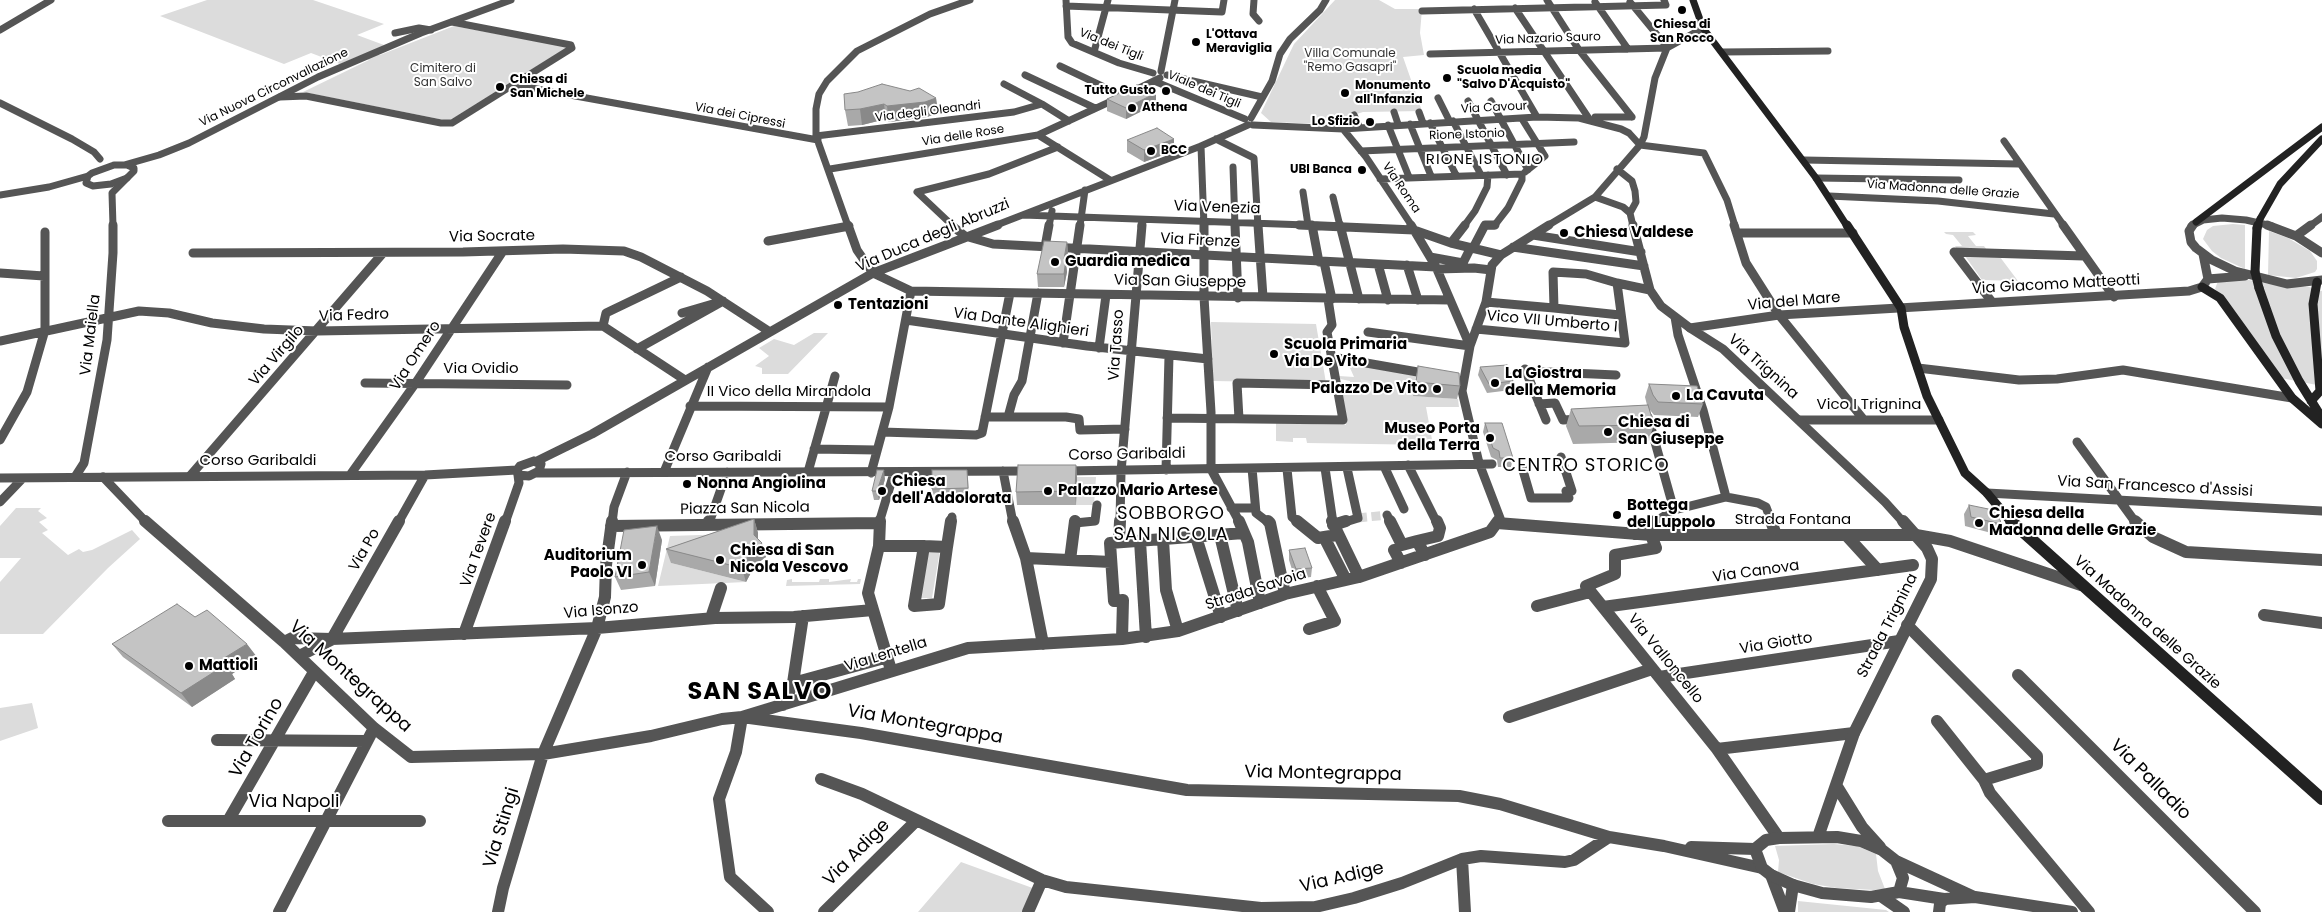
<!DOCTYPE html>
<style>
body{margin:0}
canvas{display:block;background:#fff}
</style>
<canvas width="2322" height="912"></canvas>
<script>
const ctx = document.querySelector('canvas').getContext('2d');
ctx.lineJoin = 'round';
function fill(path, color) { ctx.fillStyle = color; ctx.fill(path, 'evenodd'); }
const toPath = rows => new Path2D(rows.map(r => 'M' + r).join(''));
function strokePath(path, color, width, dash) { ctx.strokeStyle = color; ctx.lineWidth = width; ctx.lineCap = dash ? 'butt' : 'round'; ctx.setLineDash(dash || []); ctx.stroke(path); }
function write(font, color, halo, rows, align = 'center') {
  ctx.font = font + ' Poppins,sans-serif'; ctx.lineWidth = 4; ctx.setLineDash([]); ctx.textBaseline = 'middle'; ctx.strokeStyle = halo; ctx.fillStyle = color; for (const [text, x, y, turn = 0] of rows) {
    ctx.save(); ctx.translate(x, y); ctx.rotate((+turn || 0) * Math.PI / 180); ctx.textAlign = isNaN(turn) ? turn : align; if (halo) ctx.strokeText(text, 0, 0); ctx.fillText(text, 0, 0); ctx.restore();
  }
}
fill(toPath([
 [207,0,313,0,384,24,357,35,384,45,370,52,380,55,454,26,568,47,449,121,303,92,369,60,359,56,340,64,311,53,284,64,160,16],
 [1335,0,1379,0,1395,9,1422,9,1420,33,1424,55,1403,57,1422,111,1363,112,1325,124,1271,122,1261,113,1294,44],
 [2233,224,2245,225,2245,269,2221,258,2212,251,2203,239,2207,230,2213,226],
 [2269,231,2288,238,2310,251,2317,261,2317,269,2315,272,2296,278,2268,275],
 [1944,232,1973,232,1976,235,1968,236,1976,246,1984,246,1987,250,1957,249,1955,246,1962,246,1953,235,1946,234],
 [1965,256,2000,257,2018,281,1982,280],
 [2244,279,2269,284,2309,287,2322,291,2322,386,2281,378,2215,289,2218,281],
 [1211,322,1316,324,1326,383,1213,381],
 [814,333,828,333,788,374,762,374,762,368,755,366,769,356,759,348,774,339,794,345],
 [1347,361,1416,376,1414,396,1458,399,1459,407,1426,407,1433,445,1307,443,1306,438,1293,438,1293,442,1276,441,1276,423,1346,425,1341,386,1350,387,1350,381,1340,379,1339,376,1354,377],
 [1077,477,1096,477,1094,505,1076,505],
 [16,508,41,508,38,511,47,518,39,522,48,530,42,533,68,555,79,549,83,552,92,550,132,530,140,539,108,568,43,634,0,634,0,582,21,558,0,558,0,526],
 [758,533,671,563,746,582,658,586,670,536],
 [928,550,940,550,932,598,919,598],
 [792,579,792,582,819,582,820,579,829,579,829,582,851,579,850,582,857,582,858,579,861,579,860,584,786,586,787,580],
 [32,703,38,728,0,741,0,708],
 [1834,844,1857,846,1876,854,1878,871,1885,889,1874,890,1837,888,1813,884,1778,872,1779,860,1775,846],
 [961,862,1038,890,1027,912,918,912],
 [1798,901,1886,910,1889,912,1798,912]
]), '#dcdcdc');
strokePath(toPath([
 [1358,518,1387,515]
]), '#d9d9d9', 9, [9, 4.5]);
strokePath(toPath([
 [1066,0,1068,37,1072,43,1119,63,1153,73],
 [1254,0,1253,14,1259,21],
 [1547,0,1579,50,1632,117],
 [1595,2,1628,49],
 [1630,2,1663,42,1669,45],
 [1066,6,1222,12,1224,0],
 [1515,8,1588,117],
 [1474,9,1537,117],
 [1422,11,1666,5,1664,0],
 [0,30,51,0],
 [395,33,419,28,431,30],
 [1094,52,1108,0],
 [1722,52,1828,51],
 [1430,54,1667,48],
 [1060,66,1123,96],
 [1161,71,1175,0],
 [1025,75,1095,108],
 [1167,75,1262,97],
 [1154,81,1245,119],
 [1004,84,1042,104],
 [515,85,818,140],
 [1131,92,1160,78],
 [280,97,306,96,441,123,452,123,572,48,571,45,452,22],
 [1438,98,1450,122],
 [1468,101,1507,175],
 [1491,101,1528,170],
 [0,103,72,139,94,152,100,159],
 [1394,112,1398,124],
 [1419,112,1423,123],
 [1354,115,1359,126],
 [1595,117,1632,117],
 [1251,118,1272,81,1280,54,1290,39,1320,10,1326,0],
 [1522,119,1545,156,1525,172],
 [1453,121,1481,175],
 [1430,123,1456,175],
 [1410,124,1431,176],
 [1253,125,1343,129,1537,117,1579,118,1621,129,1629,133,1640,145,1704,153,1727,200,1735,226],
 [1388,125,1409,177],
 [1343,129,1366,157,1412,226],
 [1038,135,1110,180],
 [816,136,1014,112,1042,104,1069,121],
 [1216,139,1254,158,1258,226],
 [2004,141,2064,226],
 [1201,146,1204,226],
 [1361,151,1574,142],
 [1804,160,2019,164],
 [1233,167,1235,226],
 [830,169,1038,135,1118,98],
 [1617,169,1632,181,1635,191,1636,202,1630,213],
 [1816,178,1959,180],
 [1380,179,1522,174],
 [1303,192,1308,225],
 [1829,196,1938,201,2054,214],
 [1333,197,1340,226],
 [1595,197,1623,207,1630,213,1633,226],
 [1023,215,1335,226],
 [113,226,112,193,127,178],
 [848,226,816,136,816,109,819,94,827,81,857,51,930,14,970,0],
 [953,226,917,192,989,174,1058,147],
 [994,226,1201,146,1248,125],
 [1049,226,1052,211],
 [1080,226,1085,190],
 [1141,226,1142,220],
 [1464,226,1475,211,1487,187,1488,175],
 [1484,226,1494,226,1508,208,1522,180,1522,174],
 [1547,226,1595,197,1640,145,1644,137,1655,78,1667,48,1703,28]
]), '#555', 7);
strokePath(toPath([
 [848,225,857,250,873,273,911,291,1449,300],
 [951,225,965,236,993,244,1436,267],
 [1204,225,1204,297,1211,412,1211,469,1240,523],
 [1235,225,1238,298],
 [1258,225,1263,297],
 [1299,225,1414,230,1451,243,1501,255],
 [1312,225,1319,262],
 [1340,225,1359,299],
 [1411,225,1436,267,1470,346],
 [1633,225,1650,290,1661,306,1690,328],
 [1734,225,1746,263,1779,315,1864,420],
 [2063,225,2114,297],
 [1737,233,1853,233],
 [1533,235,1641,252],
 [768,241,849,226],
 [1451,243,1465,225],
 [1045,247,1049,225],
 [1513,247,1644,266],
 [1473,248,1485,225,1495,225],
 [193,253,463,252,563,249,624,251,641,257,707,291,770,332],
 [1430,257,1463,263,1471,247],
 [1324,262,1332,299],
 [1378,264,1388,300],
 [1407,265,1418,300],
 [1437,269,1474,268,1491,270],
 [0,273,44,276],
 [1617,283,1650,290],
 [1486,302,1554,308],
 [1992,302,1954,252,2084,256],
 [906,320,1087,346,1208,359],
 [603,326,685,380],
 [603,326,606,313,681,277],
 [1476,329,1625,343,1617,283,1586,274,1553,272,1554,308,1620,315],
 [1368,332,1470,346],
 [0,341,139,311,169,313,212,323,264,329,317,331,603,326],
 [1063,343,1080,225],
 [1099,348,1106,295],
 [637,349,723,301,682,313],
 [1332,357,1429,374],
 [1918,368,2019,380,2057,379,2123,370,2292,398],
 [1525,369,1546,420],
 [1526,371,1616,375],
 [365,383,567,385],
 [1539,404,1555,403,1563,420,1580,419],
 [690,406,889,407],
 [985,417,1066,417,1079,419,1080,430,1125,429],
 [1008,417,1014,395,1022,381,1038,293],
 [1648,417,1674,510],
 [1167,418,1343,420,1327,332,1332,325,1328,299],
 [1239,419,1237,383,1336,385],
 [1799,420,1939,420],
 [882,432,976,435,982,433,1010,293],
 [0,440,27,392,45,330,45,232],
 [2077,442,2136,523],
 [814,449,877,450],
 [534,461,541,464,539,471,529,476,518,475,517,470,520,466,534,461],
 [537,461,592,434,873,273,998,225],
 [1408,465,1437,523],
 [1384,466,1404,509],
 [1522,467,1531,498,1569,498,1566,491,1572,491,1561,457],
 [1252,468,1256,513,1269,523],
 [1325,468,1333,523],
 [1287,469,1292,517,1299,523],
 [1166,470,1169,356],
 [1003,471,1013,523],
 [1065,471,1492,464],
 [664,472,708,367],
 [808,472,835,376],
 [536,473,1030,471],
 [871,473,889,407,911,291],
 [350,475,415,384,503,251],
 [190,476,383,253],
 [75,477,84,463,107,340,113,253,113,225],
 [103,477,147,523],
 [0,478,425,475,517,470],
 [1987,493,2322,511],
 [1726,497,1758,503,1766,507,1772,523],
 [0,502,23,478],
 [1231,508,1255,508],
 [1387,515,1391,523],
 [398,523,425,475],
 [505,523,519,483,518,475],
 [612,523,614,507,627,472],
 [709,523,727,472],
 [879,523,894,473],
 [951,523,952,517],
 [1075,523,1095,521,1097,505],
 [1120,523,1121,472,1142,225],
 [1342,523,1358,518,1347,468],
 [1497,523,1500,518,1479,463,1462,391,1470,346,1486,302,1492,265,1501,255,1549,225],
 [1653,523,1674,510,1726,497,1703,410,1678,335,1675,317]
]), '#555', 9);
strokePath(toPath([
 [145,521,284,642,374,728,411,757,543,754,651,736,722,719,742,717,861,733,1187,790,1459,796,1500,804,1609,837,1664,846,1762,868],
 [880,521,879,546,868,593,891,670],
 [1013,521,1026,558,1043,644],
 [1239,521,1248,542,1260,603],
 [1268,521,1270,523,1285,594],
 [1297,521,1318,538,1337,535],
 [1332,521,1359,577],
 [1390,521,1402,545,1417,541],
 [1771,521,1776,535],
 [2135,521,2153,537,2186,552,2322,560],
 [1497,523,1651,535,1916,535,1950,541,2081,585],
 [708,524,709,521],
 [1333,525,1346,521],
 [611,526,879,523],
 [1634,534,1655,521],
 [1220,535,1238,611],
 [1651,535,1656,548,1615,555,1615,574,1586,586,1717,749,1779,838],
 [1846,535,1878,570],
 [1196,537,1221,617],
 [1324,537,1346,580],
 [1163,540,1166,590,1178,631],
 [1140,541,1146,637],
 [1119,542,1120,521],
 [879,546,924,546],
 [924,546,947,547,939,604,914,606,924,546],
 [947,547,951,521],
 [1394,550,1401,563],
 [1425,555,1417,541,1438,536,1440,528,1437,521],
 [1026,558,1111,562],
 [1070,560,1075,521],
 [1537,606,1590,592],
 [1603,607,1913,565],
 [2264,615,2322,623],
 [711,618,721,588],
 [1907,625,2037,756,2037,764,1984,780,1990,793,2089,912],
 [1309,629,1335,621,1317,586],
 [464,634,505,521],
 [332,639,399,521],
 [1122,639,1123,600,1114,601,1110,543,1244,533],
 [284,642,292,638,332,639,597,628,715,618,794,617,873,610],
 [299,656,331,640],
 [2018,675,2255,912],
 [1659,677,1899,641],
 [793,683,888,657],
 [783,705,793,683,803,616],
 [1509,717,1652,669],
 [1937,721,1984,780],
 [217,740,367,741],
 [1717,749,1854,733],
 [821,779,862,794,1042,880,1066,887,1261,908,1315,907,1354,898,1402,883,1462,859,1481,856,1565,862,1574,860,1609,837],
 [168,821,420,821],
 [228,821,314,672],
 [1691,847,1755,849],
 [1462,859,1465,912],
 [1771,875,1785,912],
 [1881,896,1904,912],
 [279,912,374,728],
 [498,912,503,888,543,754,597,628,605,597,606,565,612,521],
 [768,912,730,877,719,799,736,752,742,717,968,648,1122,639,1178,631,1285,594,1359,577,1490,532,1498,521],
 [824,912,916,821],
 [1028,912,1042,880],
 [1789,912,1793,885],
 [1939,912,1940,904,1944,899]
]), '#555', 12);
strokePath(toPath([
 [114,165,127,165,134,168,134,171,127,178,111,184,93,186,86,183,88,176,92,173,114,165],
 [124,165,159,155,189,143,318,77,421,33,511,0],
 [0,195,49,187,88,176],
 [2191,226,2203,220,2222,218,2246,220,2272,226],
 [2310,226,2322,217]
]), '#555', 7);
strokePath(toPath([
 [2193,225,2189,231,2191,242,2196,248,2212,260,2235,271,2287,284,2322,280],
 [2267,225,2296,236,2322,253],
 [2296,236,2311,225],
 [2208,279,2245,276],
 [1690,328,1723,349,1885,502,1904,523],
 [1690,328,1779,315,2189,291,2202,287,2208,279,2203,254]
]), '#555', 9);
strokePath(toPath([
 [1836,785,1862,827,1880,847],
 [1818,837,1854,733,1931,579,1932,559,1927,548,1903,521],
 [1837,837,1861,841,1882,850,1896,861,1903,878,1899,892,1871,897,1822,893,1793,885,1771,875,1762,868,1755,849,1766,840,1779,838,1837,837],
 [1896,861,1974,897],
 [1899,892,1944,899,1975,897,2072,912]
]), '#555', 12);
strokePath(toPath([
 [1693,0,1703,28,1816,178,1847,226],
 [2260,219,2280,184,2322,139],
 [2196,222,2322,127]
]), '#222', 7);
strokePath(toPath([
 [1847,225,1901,308,1904,327,1927,396,1965,473,1987,493,2012,523],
 [2255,272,2257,228],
 [2202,287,2220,298,2292,398,2322,424],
 [2259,288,2276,336,2299,381,2322,418],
 [2311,401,2320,391,2313,304,2317,282]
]), '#222', 9);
strokePath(toPath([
 [2011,521,2322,799]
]), '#222', 12);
strokePath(toPath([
 [2258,226,2260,219]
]), '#222', 7);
strokePath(toPath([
 [2257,228,2258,225],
 [2255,272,2259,288]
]), '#222', 9);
fill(toPath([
 [858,92,936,98,938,113,927,117,889,122,886,119,862,125,848,126,845,110],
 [1156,93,1156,104,1126,119,1107,111,1107,99],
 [1174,139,1174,151,1144,162,1127,152,1127,140],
 [1067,242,1068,254,1066,264,1067,272,1064,287,1038,287,1037,274],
 [1418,366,1460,386,1457,399,1413,396],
 [1480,367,1513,381,1511,390,1487,393,1478,375],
 [1649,384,1703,404,1698,417,1654,415,1650,410,1654,425,1648,442,1573,444,1566,426,1571,409,1647,405,1645,397],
 [1485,423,1513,458,1511,467,1498,467,1497,460,1491,457,1483,432],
 [1076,465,1077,479,1076,505,1017,505,1016,492],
 [885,479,879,500,874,500,872,491],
 [968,479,969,497,933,498,932,489],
 [1969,505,2001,524,1995,534,1965,526,1964,514],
 [754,519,758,533,758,540,766,557,755,565,746,582,671,563,666,549],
 [662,540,655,586,621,590,615,577],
 [1289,550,1312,568,1311,577,1295,579,1289,560],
 [195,617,257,657,232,674,235,679,192,707,123,657,112,644]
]), '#a9a9a9');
fill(toPath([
 [1156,93,1156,104,1126,119,1126,108],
 [936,98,938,113,927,117,889,122,887,106],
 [884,104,886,119,862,125,860,109],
 [1174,139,1174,151,1144,162,1144,150],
 [1067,242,1068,254,1066,264,1067,272,1064,287,1064,259],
 [1076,465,1077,479,1076,505,1075,491],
 [884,470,885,479,879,500,877,491],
 [754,519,758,533,758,546,762,543,766,557,755,565,746,582,742,568,754,535],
 [657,526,662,540,655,586,649,572],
 [247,644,257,657,232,674,235,679,192,707,181,693,221,660]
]), '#898989');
const building = toPath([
 [882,84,910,91,919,88,936,98,925,102,887,106,884,104,860,109,845,110,844,94,858,92,882,84],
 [1137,85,1156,93,1126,108,1107,99,1137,85],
 [1157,128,1174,139,1144,150,1127,140,1157,128],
 [1044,241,1067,242,1064,259,1066,259,1064,274,1037,274,1044,241],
 [1507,365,1513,381,1489,384,1480,367,1507,365],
 [1418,366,1459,373,1460,386,1416,382,1418,366],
 [1649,384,1697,386,1703,404,1658,402,1653,395,1649,384],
 [1648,405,1654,425,1579,426,1571,409,1648,405],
 [1485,423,1502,423,1513,458,1500,458,1499,451,1493,448,1485,423],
 [1018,465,1076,465,1075,491,1016,492,1018,465],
 [877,470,884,470,877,491,872,491,877,470],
 [932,470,967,470,968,488,932,489,932,470],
 [1969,505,1998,511,2001,524,1971,517,1969,505],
 [754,519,754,535,762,543,750,552,742,568,666,549,754,519],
 [657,526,649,572,615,577,624,530,657,526],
 [1305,548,1312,568,1296,569,1289,550,1305,548],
 [177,604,195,617,207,610,247,644,221,660,225,665,181,693,112,644,177,604]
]);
fill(building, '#c4c4c4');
strokePath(building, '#898989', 1);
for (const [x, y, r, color] of [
 [1682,10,5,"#000"],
 [1196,42,5,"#000"],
 [1447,78,5,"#000"],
 [500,87,5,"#000"],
 [1166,91,5,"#000"],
 [1345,93,5,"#000"],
 [1132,108,5,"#000"],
 [1370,122,5,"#000"],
 [1151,151,5,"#000"],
 [1362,170,5,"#000"],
 [1564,233,5,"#000"],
 [1055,262,5,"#000"],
 [838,305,5,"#000"],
 [1274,354,5,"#000"],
 [1495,383,5,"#000"],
 [1437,389,5,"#000"],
 [1676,396,5,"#000"],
 [1608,432,5,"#000"],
 [1490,438,5,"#000"],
 [687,484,5,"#000"],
 [882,491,5,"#000"],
 [1048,491,5,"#000"],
 [1617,515,5,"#000"],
 [1979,523,5,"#000"],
 [720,560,5,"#000"],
 [642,565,5,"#000"],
 [189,666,5,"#000"]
]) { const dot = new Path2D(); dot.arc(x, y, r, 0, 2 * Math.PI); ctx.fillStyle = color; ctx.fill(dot); strokePath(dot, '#fff', 2); }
write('bold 12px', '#000', '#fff', [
 ["Chiesa di",1682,25,"center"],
 ["San Rocco",1682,39,"center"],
 ["L'Ottava",1206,35],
 ["Meraviglia",1206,49],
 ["Scuola media",1457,71],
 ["\"Salvo D'Acquisto\"",1457,85],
 ["Chiesa di",510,80],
 ["San Michele",510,94],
 ["Monumento",1355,86],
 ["all'Infanzia",1355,100],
 ["Tutto Gusto",1156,91,"right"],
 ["Athena",1142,108],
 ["Lo Sfizio",1360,122,"right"],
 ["BCC",1161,151],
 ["UBI Banca",1352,170,"right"]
], 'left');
write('12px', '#000', '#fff', [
 ["Via Nazario Sauro",1548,39,-2],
 ["Via dei Tigli",1111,45,22],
 ["Via Nuova Circonvallazione",274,88,-26],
 ["Viale dei Tigli",1204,90,23],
 ["Via Cavour",1494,108,-3],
 ["Via degli Oleandri",928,112,-7],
 ["Via dei Cipressi",740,116,11],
 ["Rione Istonio",1467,135,-2],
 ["Via delle Rose",963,136,-9],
 ["Via Roma",1401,188,56],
 ["Via Madonna delle Grazie",1943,190,4]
]);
write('12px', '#333', '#fff', [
 ["Villa Comunale",1350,54],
 ["\"Remo Gasapri\"",1350,68],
 ["Cimitero di",443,69],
 ["San Salvo",443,83]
]);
ctx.letterSpacing = '1px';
write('15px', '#000', '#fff', [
 ["RIONE ISTONIO",1485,160]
]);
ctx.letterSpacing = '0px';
write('15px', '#000', '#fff', [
 ["Via Venezia",1217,208,2],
 ["Via Duca degli Abruzzi",933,236,-23],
 ["Via Socrate",492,237,-1],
 ["Via Firenze",1200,241,3],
 ["Via San Giuseppe",1180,282,1],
 ["Via Giacomo Matteotti",2056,285,-3],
 ["Via del Mare",1794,302,-5],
 ["Via Fedro",354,316,-2],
 ["Vico VII Umberto I",1552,322,5],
 ["Via Dante Alighieri",1021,323,8],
 ["Via Maiella",91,335,-83],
 ["Via Tasso",1117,345,-86],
 ["Via Virgilo",277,356,-49],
 ["Via Omero",416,356,-57],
 ["Via Trignina",1763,367,42],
 ["Via Ovidio",481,369],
 ["II Vico della Mirandola",789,392],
 ["Vico I Trignina",1869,405],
 ["Corso Garibaldi",1127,455,-1],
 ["Corso Garibaldi",723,457],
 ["Corso Garibaldi",258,461],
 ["Via San Francesco d'Assisi",2155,487,3],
 ["Piazza San Nicola",745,509,-1],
 ["Strada Fontana",1793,520],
 ["Via Po",365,550,-60],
 ["Via Tevere",479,550,-70],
 ["Via Canova",1756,572,-8],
 ["Strada Savoia",1256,590,-18],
 ["Via Isonzo",601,611,-5],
 ["Via Madonna delle Grazie",2147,623,42],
 ["Strada Trignina",1888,626,-63],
 ["Via Giotto",1776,644,-9],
 ["Via Lentella",886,655,-17],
 ["Via Valloncello",1665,659,51]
]);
write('bold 15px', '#000', '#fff', [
 ["Chiesa Valdese",1574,233],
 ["Guardia medica",1065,262],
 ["Tentazioni",848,305],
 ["Scuola Primaria",1284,345],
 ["Via De Vito",1284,362],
 ["La Giostra",1505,374],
 ["della Memoria",1505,391],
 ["Palazzo De Vito",1427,389,"right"],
 ["La Cavuta",1686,396],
 ["Chiesa di",1618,423],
 ["San Giuseppe",1618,440],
 ["Museo Porta",1480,429,"right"],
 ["della Terra",1480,446,"right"],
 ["Chiesa",892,482],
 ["dell'Addolorata",892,499],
 ["Nonna Angiolina",697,484],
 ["Palazzo Mario Artese",1058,491],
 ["Bottega",1627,506],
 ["del Luppolo",1627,523],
 ["Chiesa della",1989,514],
 ["Madonna delle Grazie",1989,531],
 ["Chiesa di San",730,551],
 ["Nicola Vescovo",730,568],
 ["Auditorium",632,556,"right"],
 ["Paolo VI",632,573,"right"],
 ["Mattioli",199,666]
], 'left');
ctx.letterSpacing = '1px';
write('18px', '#000', '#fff', [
 ["CENTRO STORICO",1586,466],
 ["SOBBORGO",1171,514],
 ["SAN NICOLA",1171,535]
]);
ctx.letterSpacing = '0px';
write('18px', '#000', '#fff', [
 ["Via Montegrappa",350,677,42],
 ["Via Montegrappa",925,725,10],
 ["Via Torino",257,738,-60],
 ["Via Montegrappa",1323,774,1],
 ["Via Palladio",2150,780,45],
 ["Via Napoli",294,802],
 ["Via Stingi",502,828,-73],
 ["Via Adige",857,853,-45],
 ["Via Adige",1342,878,-13]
]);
ctx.letterSpacing = '1px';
write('bold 24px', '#000', '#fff', [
 ["SAN SALVO",760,693]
]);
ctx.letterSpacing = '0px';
</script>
